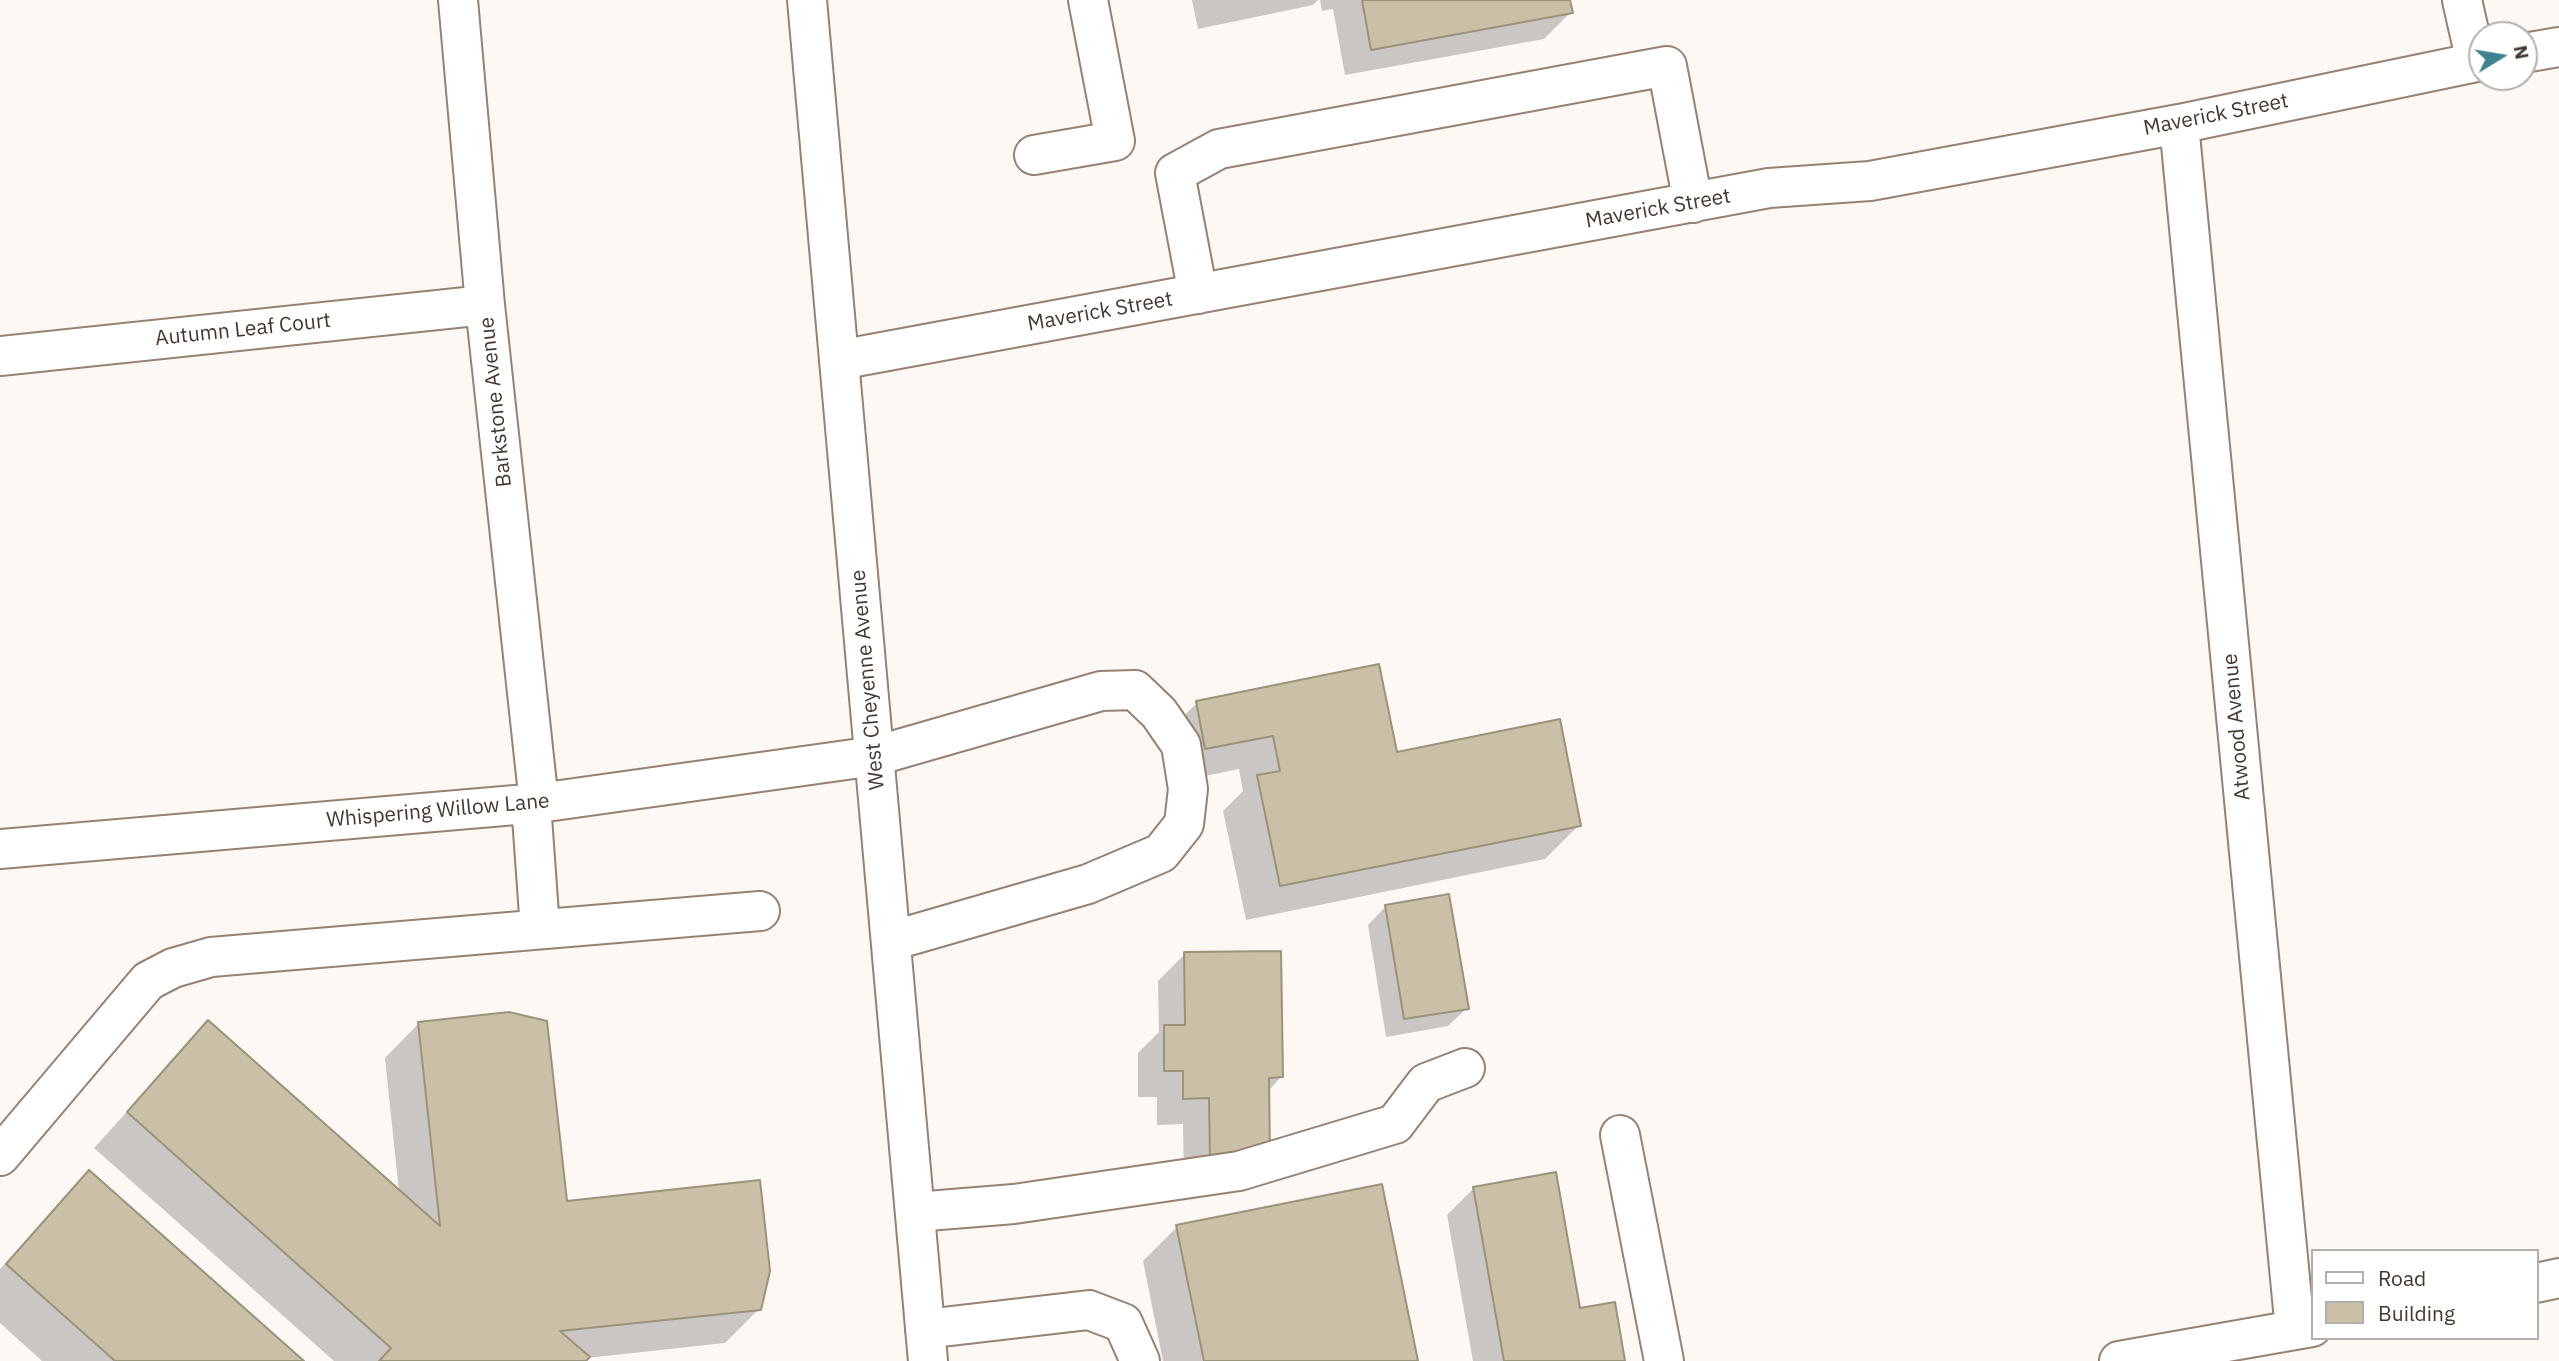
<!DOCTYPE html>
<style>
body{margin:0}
#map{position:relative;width:2559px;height:1361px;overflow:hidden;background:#fdf8f4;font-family:"IBM Plex Sans",sans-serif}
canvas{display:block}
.legend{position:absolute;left:2311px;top:1249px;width:228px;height:91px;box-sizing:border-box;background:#fff;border:2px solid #b3afad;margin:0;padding:9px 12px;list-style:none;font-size:21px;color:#423831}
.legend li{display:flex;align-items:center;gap:14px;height:35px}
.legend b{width:35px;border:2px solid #b3afad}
.north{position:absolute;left:2468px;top:21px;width:70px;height:70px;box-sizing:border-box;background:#fff;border:2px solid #b3afad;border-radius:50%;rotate:79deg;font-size:19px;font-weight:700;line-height:28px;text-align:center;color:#423831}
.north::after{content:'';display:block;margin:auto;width:24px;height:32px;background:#3d828f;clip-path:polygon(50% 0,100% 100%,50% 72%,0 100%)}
</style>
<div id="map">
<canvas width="2559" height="1361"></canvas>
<ul class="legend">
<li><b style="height:9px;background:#fff"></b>Road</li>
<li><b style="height:19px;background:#cac0a7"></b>Building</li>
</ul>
<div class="north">N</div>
</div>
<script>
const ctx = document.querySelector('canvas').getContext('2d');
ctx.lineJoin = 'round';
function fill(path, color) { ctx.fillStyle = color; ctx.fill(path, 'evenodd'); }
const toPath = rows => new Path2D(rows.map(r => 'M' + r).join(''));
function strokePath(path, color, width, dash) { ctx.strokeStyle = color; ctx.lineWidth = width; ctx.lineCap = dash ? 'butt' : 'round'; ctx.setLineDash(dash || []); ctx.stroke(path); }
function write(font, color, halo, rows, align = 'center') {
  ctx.font = font + ' "IBM Plex Sans",sans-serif'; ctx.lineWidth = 5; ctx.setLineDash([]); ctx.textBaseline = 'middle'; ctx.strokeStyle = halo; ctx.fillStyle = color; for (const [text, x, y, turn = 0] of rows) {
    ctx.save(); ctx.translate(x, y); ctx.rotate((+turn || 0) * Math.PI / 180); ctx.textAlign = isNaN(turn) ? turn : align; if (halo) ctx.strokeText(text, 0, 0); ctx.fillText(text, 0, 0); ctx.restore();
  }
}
fill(toPath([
 [1192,0,1318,0,1313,5,1198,29],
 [1320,0,1568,0,1571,12,1544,39,1345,75,1333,9,1322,11],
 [1197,703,1396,754,1579,825,1545,859,1246,920,1223,811,1243,791,1239,769,1171,783,1162,737],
 [1386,906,1467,1008,1448,1026,1386,1037,1368,925],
 [1185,954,1281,1077,1184,1185,1183,1124,1157,1125,1157,1097,1138,1097,1138,1053,1159,1032,1158,981],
 [208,1022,399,1192,385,1058,419,1023,565,1203,759,1309,725,1343,587,1358,584,1361,334,1361,94,1148],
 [89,1172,301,1361,42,1361,0,1323,0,1269],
 [1474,1188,1579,1310,1623,1361,1473,1361,1447,1215],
 [1177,1227,1417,1361,1163,1361,1143,1261]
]), '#0003');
const building = toPath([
 [1362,0,1570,0,1573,13,1371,50,1362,0],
 [1379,664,1397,752,1560,719,1581,826,1280,886,1257,775,1280,771,1273,736,1205,749,1196,701,1379,664],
 [1449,894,1469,1009,1404,1019,1385,905,1449,894],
 [1281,951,1283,1077,1269,1078,1270,1158,1210,1159,1209,1098,1183,1099,1183,1071,1164,1071,1164,1025,1185,1025,1184,952,1281,951],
 [509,1012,547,1021,567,1201,760,1180,770,1271,761,1310,560,1331,590,1357,586,1361,379,1361,391,1348,127,1112,208,1020,440,1226,418,1022,509,1012],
 [89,1170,304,1361,115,1361,6,1264,89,1170],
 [1556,1172,1580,1308,1615,1302,1625,1361,1504,1361,1473,1187,1556,1172],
 [1382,1184,1418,1361,1204,1361,1176,1225,1382,1184]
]);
fill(building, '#cac0a7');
strokePath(building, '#9b927a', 2);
const minor = toPath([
 [458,0,485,305,539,803],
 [2462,0,2476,62],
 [2524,53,2559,47],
 [2179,124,2295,1330],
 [1034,155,1115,141,1088,0],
 [1198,294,1175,173,1219,149,1667,66,1693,203],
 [0,356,485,305],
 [839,360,1769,188,1870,181,2179,124,2482,61],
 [531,803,540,929],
 [0,849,539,803,875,756,1101,691,1135,690,1159,713,1181,745,1188,789,1184,824,1161,853,1088,884,891,941],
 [1620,1135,1664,1361],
 [0,1156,148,981,173,968,211,957,760,911],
 [915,1212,1014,1204,1239,1171,1395,1124,1426,1083,1465,1068],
 [2536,1283,2559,1278],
 [925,1329,1089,1310,1123,1323,1140,1361],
 [2119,1361,2312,1327]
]);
const major = toPath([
 [807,0,928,1361]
]);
strokePath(minor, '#978171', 42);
strokePath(major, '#978171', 42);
strokePath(minor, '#fff', 38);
strokePath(major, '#fff', 38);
write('21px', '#423831', '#fff', [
 ["Maverick Street",2216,115,-11],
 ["Maverick Street",1658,209,-10],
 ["Maverick Street",1100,312,-10],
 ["Autumn Leaf Court",243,330,-6],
 ["Barkstone Avenue",496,402,-96],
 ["West Cheyenne Avenue",868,680,-95],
 ["Atwood Avenue",2237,727,-95],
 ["Whispering Willow Lane",438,811,-5]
]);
</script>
